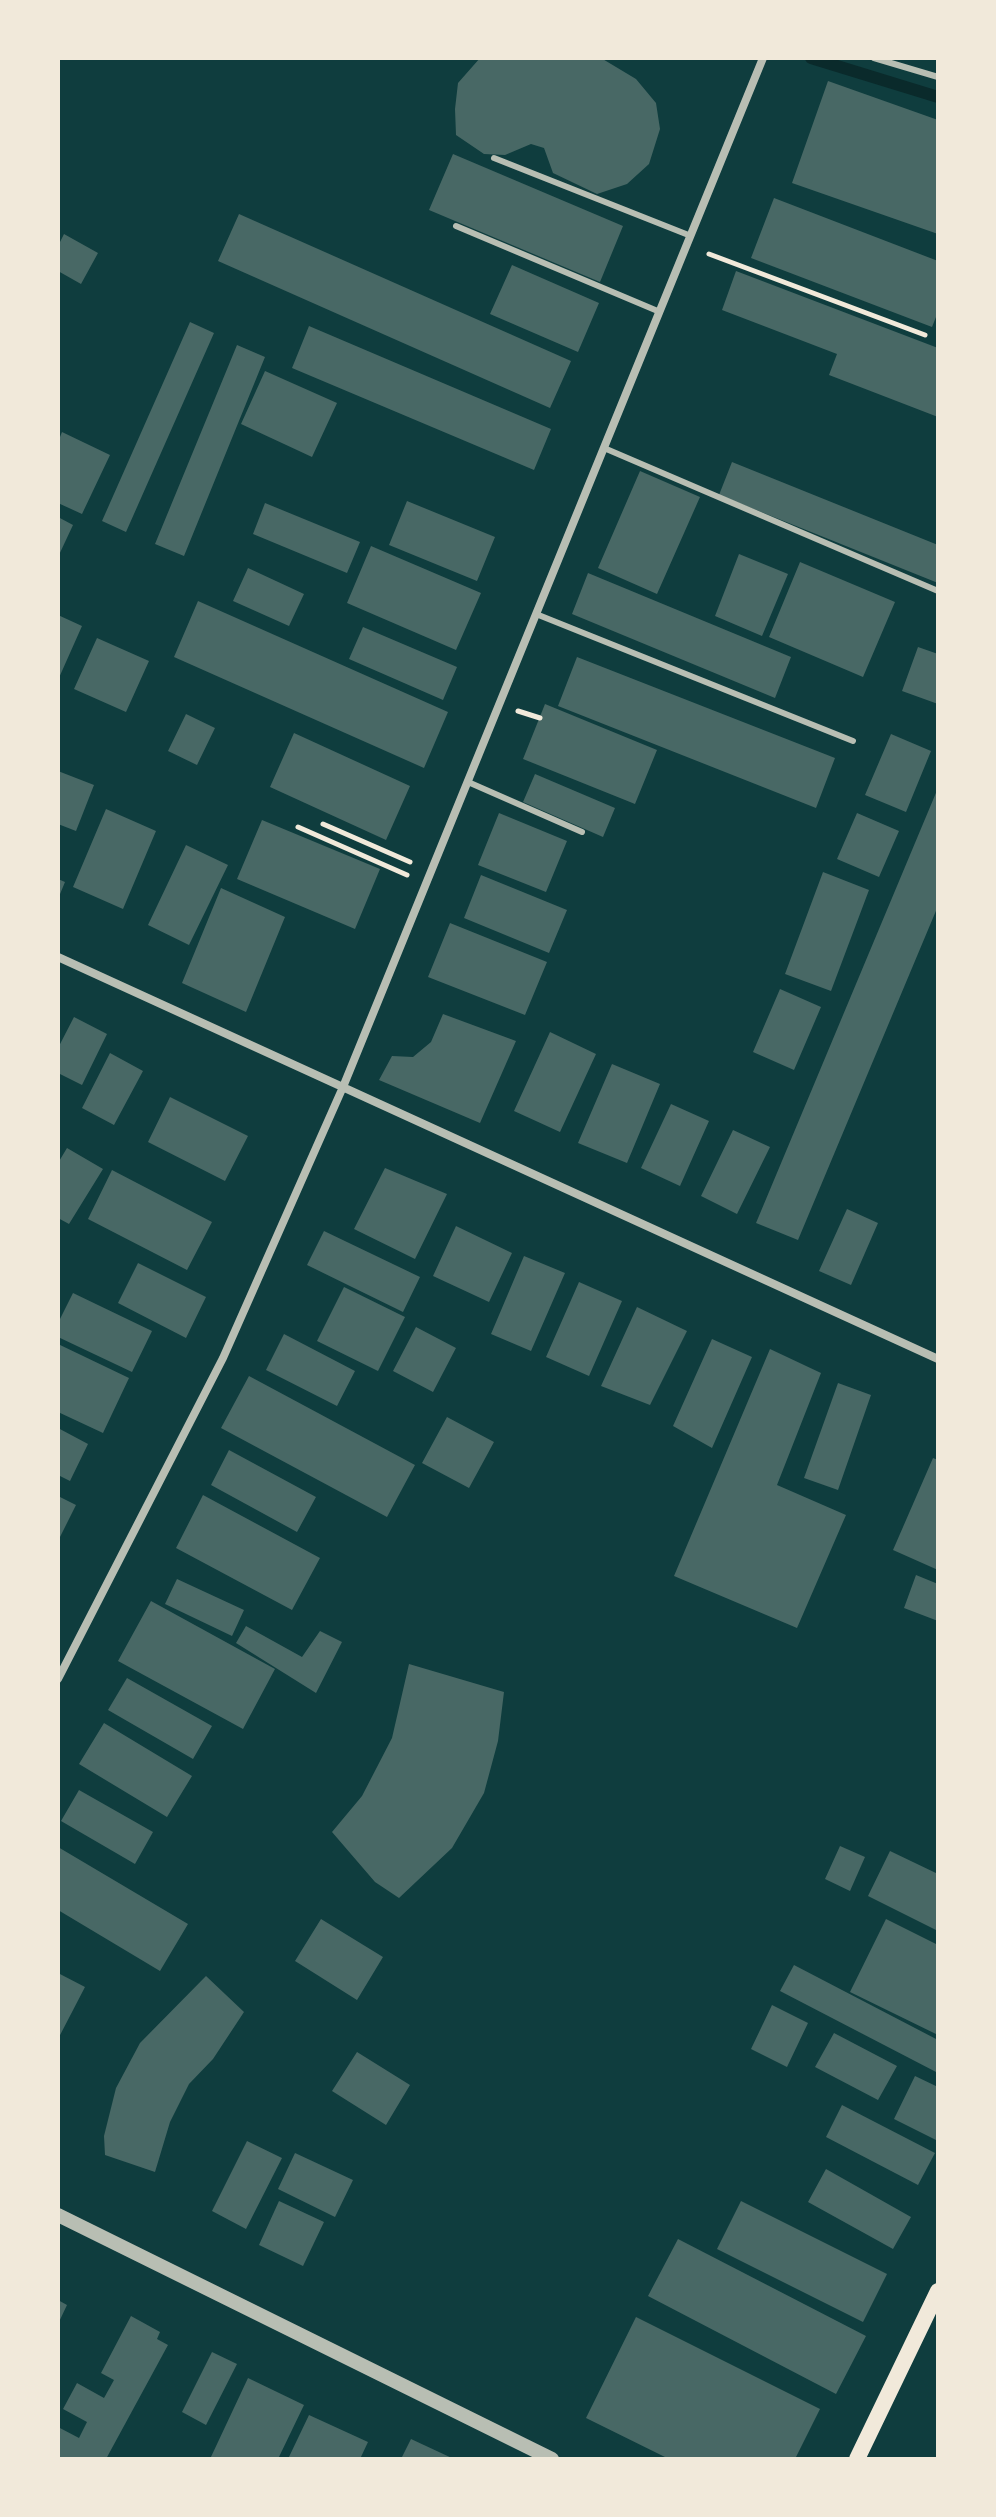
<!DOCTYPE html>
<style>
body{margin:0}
#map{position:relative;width:996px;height:2517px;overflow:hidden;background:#0f3d3e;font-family:"Titillium Web",sans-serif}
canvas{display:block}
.frame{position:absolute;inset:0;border:60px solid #f1e9da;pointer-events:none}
</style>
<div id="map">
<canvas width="996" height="2517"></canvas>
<div class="frame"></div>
</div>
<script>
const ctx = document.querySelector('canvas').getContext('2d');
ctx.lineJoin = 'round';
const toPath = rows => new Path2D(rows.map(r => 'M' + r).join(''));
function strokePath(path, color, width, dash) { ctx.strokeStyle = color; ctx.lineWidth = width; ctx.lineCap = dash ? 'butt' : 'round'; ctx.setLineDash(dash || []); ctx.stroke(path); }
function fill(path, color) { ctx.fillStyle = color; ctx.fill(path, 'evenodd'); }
strokePath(toPath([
 [811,58,938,97]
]), '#0a2a2b', 12);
fill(toPath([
 [480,58,560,60,601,58,636,79,656,103,660,129,649,164,627,184,597,194,553,173,544,148,531,144,505,155,484,154,456,135,455,109,458,83],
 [828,81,938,120,938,234,792,183],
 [453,154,623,226,600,282,429,210],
 [774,198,938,261,938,312,932,327,751,258],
 [239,214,571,361,550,408,218,261],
 [64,234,98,253,81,284,58,271,58,246],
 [512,265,599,303,578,352,490,314],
 [736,271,938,348,938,417,829,375,837,354,722,310],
 [190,322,214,333,126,532,102,521],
 [309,326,551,429,534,470,292,368],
 [237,345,265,357,184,556,155,544],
 [265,371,337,403,312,457,241,424],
 [62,432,110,455,82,514,58,503,58,442],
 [732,462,938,545,938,583,719,495],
 [640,471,700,497,657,594,598,568],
 [407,501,495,537,477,581,389,545],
 [265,503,360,542,347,573,253,534],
 [58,517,73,525,58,557],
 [371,546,481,593,456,650,347,603],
 [739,554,788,574,762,636,715,616],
 [800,562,895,602,863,677,769,637],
 [248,568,304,594,289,626,233,601],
 [588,573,791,657,775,698,572,614],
 [198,601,448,712,424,768,174,657],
 [58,615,82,626,58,680],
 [363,627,457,667,443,700,349,659],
 [97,638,149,661,126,712,74,689],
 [918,647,938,654,938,704,902,691],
 [577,657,835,758,816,808,558,706],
 [545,704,657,750,635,804,523,759],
 [186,714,215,728,197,765,168,751],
 [294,733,410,786,386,840,270,787],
 [891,734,931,751,906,812,865,795],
 [58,771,94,785,76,831,58,824],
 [535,774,615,808,603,837,523,802],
 [938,788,938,906,798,1240,756,1223],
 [106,809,156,831,123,909,73,887],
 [499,813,567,841,546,892,478,865],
 [857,813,899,831,879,877,837,859],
 [262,820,380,869,355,929,237,879],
 [186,845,228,865,189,945,148,925],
 [823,872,869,890,831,991,785,974],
 [481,875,567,910,549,953,464,918],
 [58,879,65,882,58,899],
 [221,888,285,917,246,1012,182,983],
 [450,923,547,962,525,1015,428,977],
 [780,989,821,1007,794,1070,753,1052],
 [443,1014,516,1041,480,1123,379,1080,392,1056,413,1057,431,1042],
 [74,1017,107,1034,82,1085,58,1073,58,1048],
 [550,1032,596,1054,560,1132,514,1111],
 [110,1053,143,1071,114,1125,82,1108],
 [612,1064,660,1084,627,1163,578,1143],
 [170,1097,248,1136,225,1181,148,1142],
 [671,1104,709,1121,680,1186,641,1168],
 [733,1130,770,1147,737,1214,701,1196],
 [67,1148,103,1169,69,1224,58,1218,58,1163],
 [385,1168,447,1194,415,1259,354,1229],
 [112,1170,212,1222,187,1270,88,1219],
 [847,1209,878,1223,851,1285,819,1271],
 [456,1226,512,1253,489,1302,433,1276],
 [324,1231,420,1277,403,1312,307,1265],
 [524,1256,565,1273,531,1351,491,1334],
 [138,1263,206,1297,186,1338,118,1303],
 [579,1282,622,1301,589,1376,546,1357],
 [344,1287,405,1317,378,1371,317,1341],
 [73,1293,152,1331,132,1372,58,1337,58,1323],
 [637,1307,687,1331,650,1405,601,1386],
 [416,1327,456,1348,433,1392,393,1371],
 [284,1334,355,1371,337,1406,266,1370],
 [712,1339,752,1357,712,1448,673,1426],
 [58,1344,129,1378,103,1433,58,1412],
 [770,1349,821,1373,777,1485,846,1515,797,1628,674,1576],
 [249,1376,415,1465,387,1517,221,1428],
 [838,1383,871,1395,838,1490,804,1478],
 [447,1417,494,1442,469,1488,422,1463],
 [58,1428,88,1444,70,1481,58,1475],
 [229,1450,316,1497,297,1532,211,1485],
 [933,1458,938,1460,938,1570,893,1550],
 [203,1495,320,1558,292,1610,176,1548],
 [58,1496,76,1505,58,1541],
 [916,1575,938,1584,938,1621,904,1608],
 [177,1579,244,1610,232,1636,165,1604],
 [151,1601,275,1669,243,1729,118,1661],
 [246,1626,302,1657,320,1631,342,1642,316,1693,236,1643],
 [409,1664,504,1692,498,1741,484,1793,452,1848,399,1898,375,1882,332,1832,362,1796,392,1738],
 [127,1678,212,1726,193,1759,108,1710],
 [104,1723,192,1776,167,1817,79,1764],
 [79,1790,153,1832,135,1864,61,1821],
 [840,1846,865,1857,850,1891,825,1879],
 [58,1847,188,1924,160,1971,58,1910],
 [890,1851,938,1874,938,1931,868,1896],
 [321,1919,383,1957,357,2000,295,1961],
 [886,1919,938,1945,938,2035,850,1992],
 [794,1965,938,2040,938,2073,780,1991],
 [58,1973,85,1987,58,2039],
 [206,1976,244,2012,213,2059,189,2084,170,2122,155,2172,105,2155,104,2136,116,2088,140,2043],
 [772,2005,808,2023,787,2067,751,2049],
 [834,2033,897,2066,878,2100,815,2067],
 [357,2052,410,2085,386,2125,332,2091],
 [915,2076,938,2087,938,2141,894,2119],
 [842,2105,935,2153,918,2185,826,2137],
 [247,2141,282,2158,246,2229,212,2211],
 [295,2153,353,2180,335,2217,278,2189],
 [826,2169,911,2217,893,2249,808,2202],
 [279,2201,324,2222,303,2266,259,2245],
 [741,2201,887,2274,863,2322,717,2249],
 [678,2239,866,2336,836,2394,648,2296],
 [58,2300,67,2305,58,2324],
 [131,2316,160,2332,157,2339,168,2345,106,2459,58,2459,58,2427,79,2438,87,2422,63,2409,77,2383,104,2398,114,2380,101,2373],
 [636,2317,820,2409,795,2459,669,2459,586,2418],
 [212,2352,237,2364,206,2425,182,2412],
 [248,2378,304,2405,278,2459,210,2459],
 [309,2415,368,2442,360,2459,288,2459],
 [411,2439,454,2459,401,2459]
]), '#486865');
strokePath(toPath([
 [709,254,925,335],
 [518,711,540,718],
 [323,824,410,862],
 [298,827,407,875]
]), '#f1e9da', 5);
strokePath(toPath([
 [874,58,938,77],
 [494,158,691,236],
 [456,226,660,312],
 [604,448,938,591],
 [536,614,853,741],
 [468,782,582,832]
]), '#b8beb3', 6);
strokePath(toPath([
 [58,957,938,1359],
 [58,1679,223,1358,343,1087,763,58]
]), '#b8beb3', 8);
strokePath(toPath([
 [58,2215,552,2459]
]), '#b8beb3', 14);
strokePath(toPath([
 [857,2459,938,2291]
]), '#f1e9da', 16);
</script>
